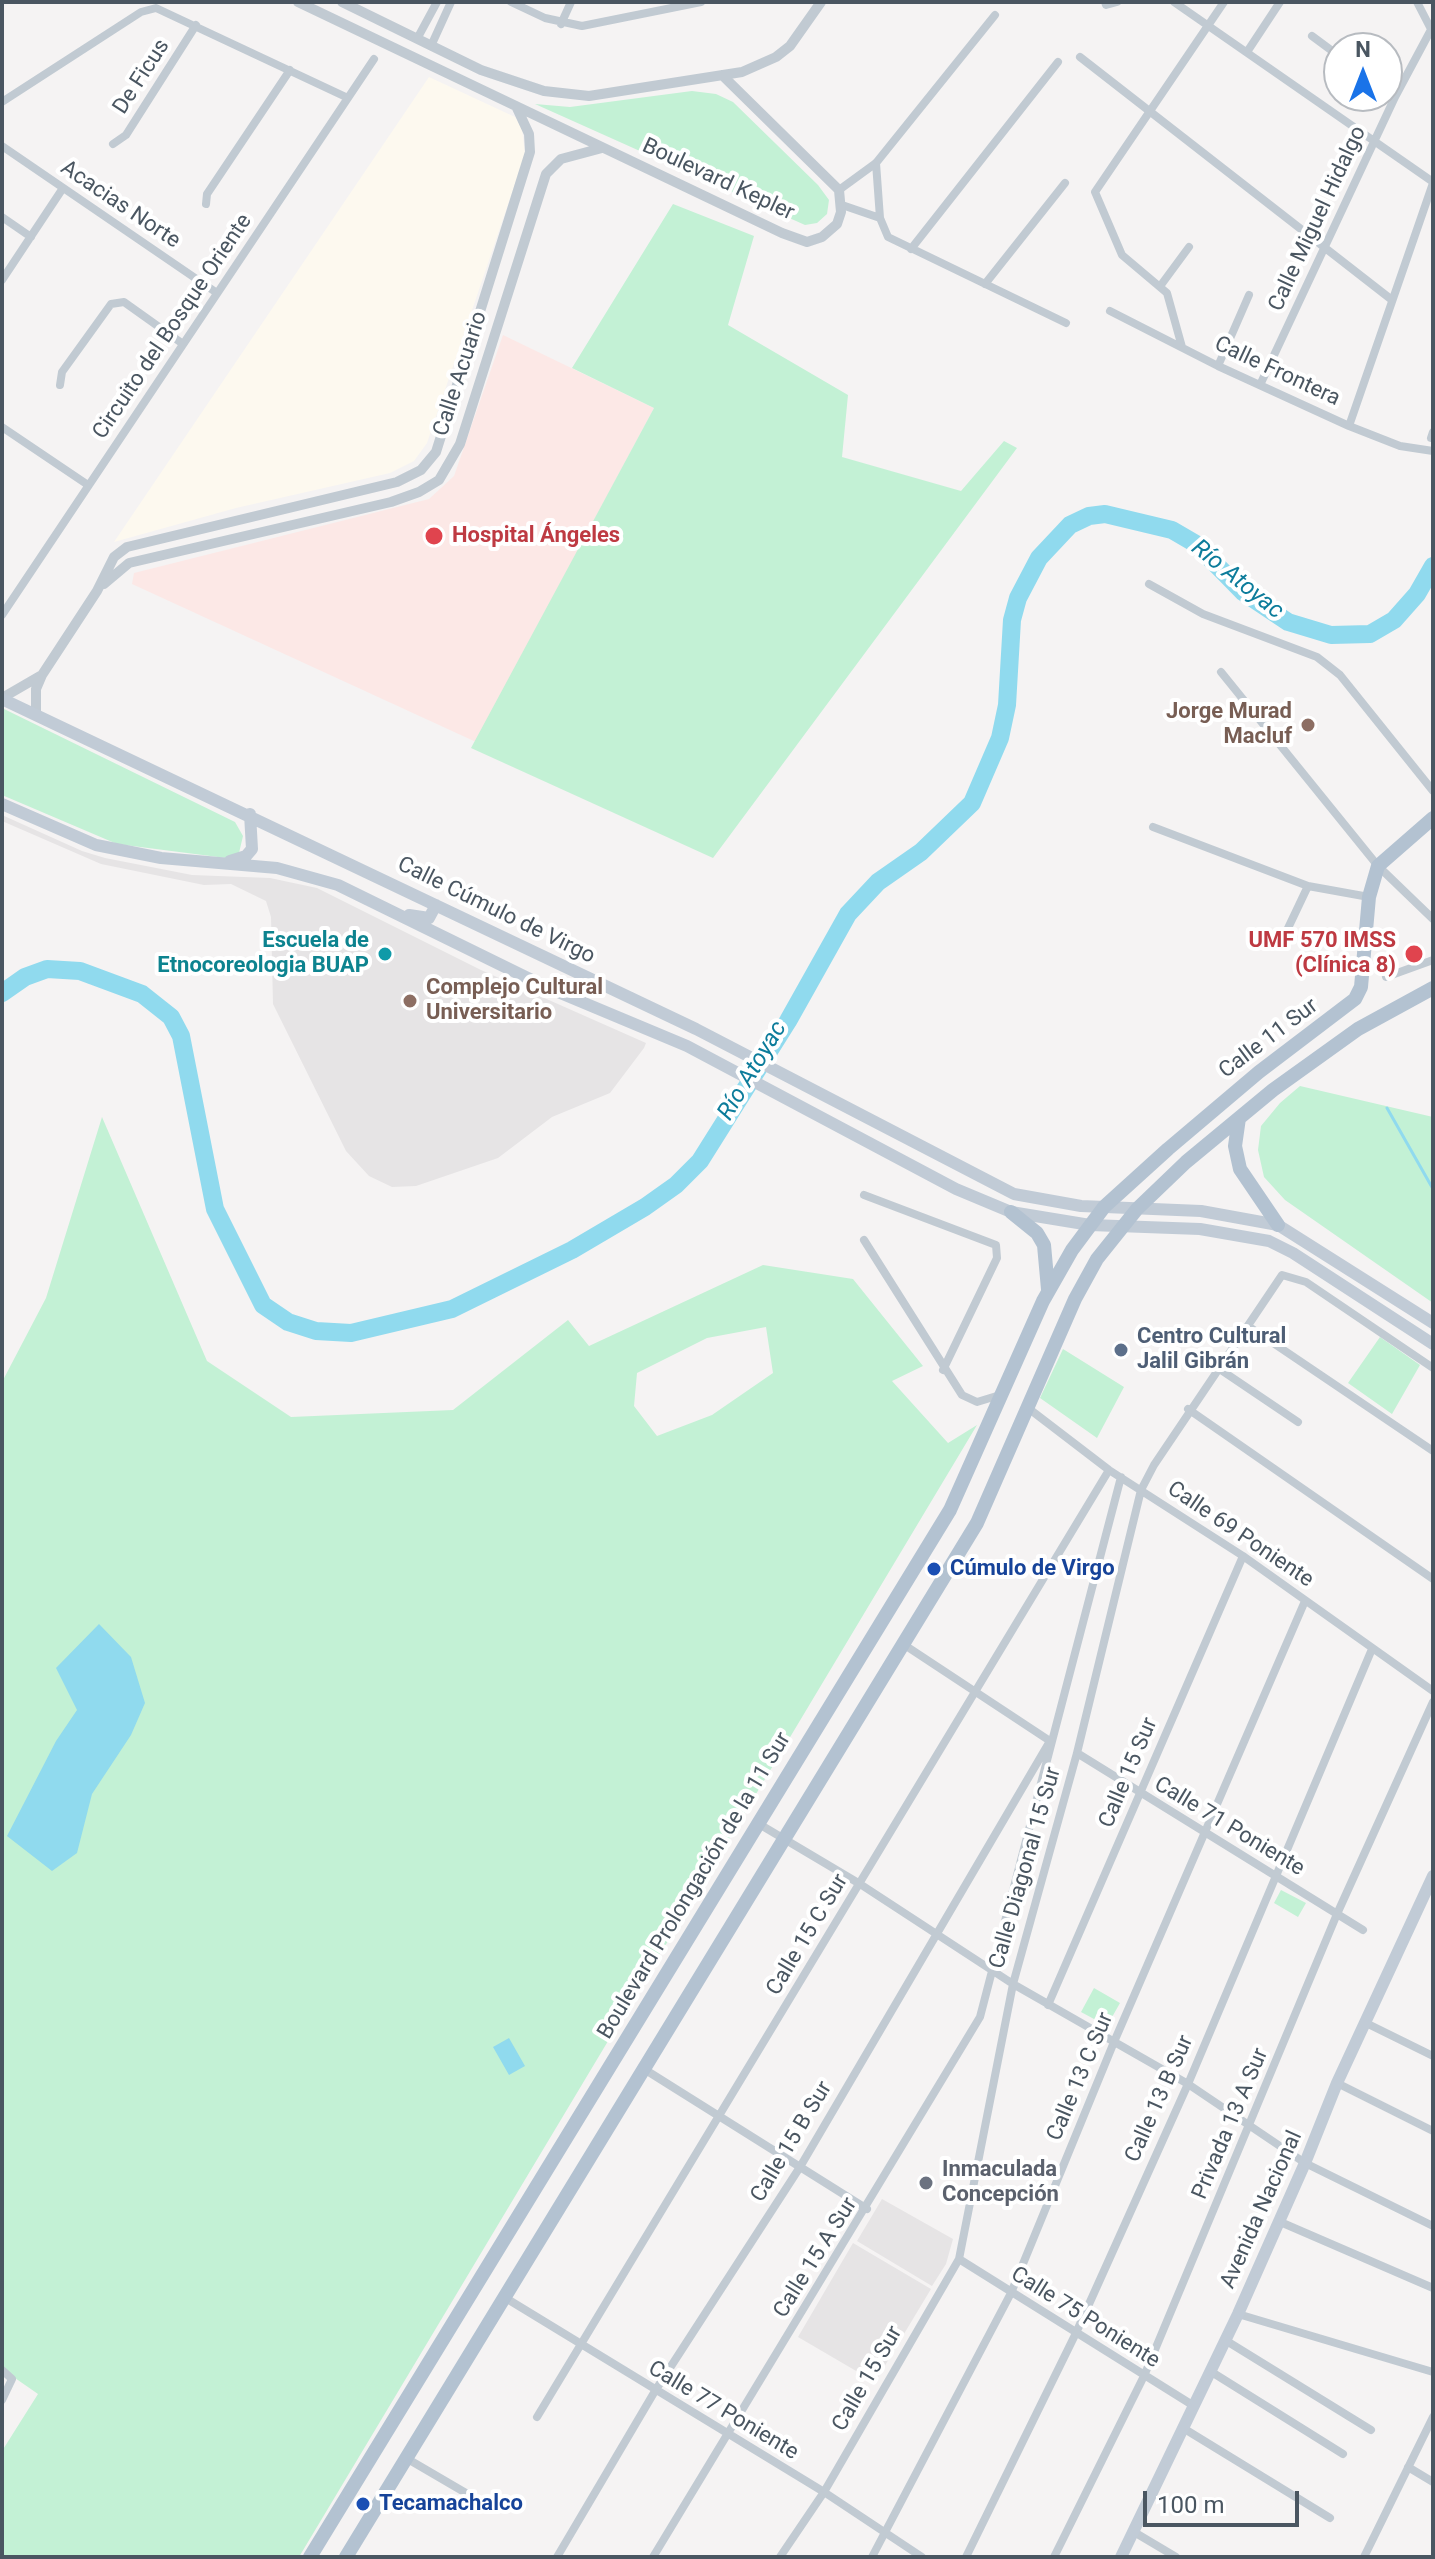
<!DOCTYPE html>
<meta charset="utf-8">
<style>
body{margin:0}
#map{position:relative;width:1435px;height:2559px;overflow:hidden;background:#f5f3f3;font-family:Roboto,sans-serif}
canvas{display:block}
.frame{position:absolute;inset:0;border:4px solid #4a5661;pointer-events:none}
.north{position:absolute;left:1323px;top:32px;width:80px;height:80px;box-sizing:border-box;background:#fff;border:2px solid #b7bbc0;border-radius:50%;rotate:0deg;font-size:22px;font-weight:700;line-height:32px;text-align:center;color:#4a5661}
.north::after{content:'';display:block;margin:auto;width:28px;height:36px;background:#1a73e8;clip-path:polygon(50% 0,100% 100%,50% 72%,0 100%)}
.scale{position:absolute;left:1143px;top:2491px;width:156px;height:36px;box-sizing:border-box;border:4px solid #4a5661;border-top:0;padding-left:10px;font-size:24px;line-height:28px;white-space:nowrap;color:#4a5661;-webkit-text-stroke:6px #fff;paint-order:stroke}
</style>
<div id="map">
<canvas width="1435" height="2559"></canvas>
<div class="frame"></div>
<div class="north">N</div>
<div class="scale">100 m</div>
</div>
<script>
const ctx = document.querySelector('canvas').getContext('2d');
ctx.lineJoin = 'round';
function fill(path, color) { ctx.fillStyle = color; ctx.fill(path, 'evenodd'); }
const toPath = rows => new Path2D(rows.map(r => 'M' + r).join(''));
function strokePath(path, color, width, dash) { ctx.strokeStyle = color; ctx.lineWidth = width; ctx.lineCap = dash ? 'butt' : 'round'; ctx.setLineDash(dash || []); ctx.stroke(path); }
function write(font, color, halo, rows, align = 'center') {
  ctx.font = font + ' Roboto,sans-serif'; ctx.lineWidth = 8; ctx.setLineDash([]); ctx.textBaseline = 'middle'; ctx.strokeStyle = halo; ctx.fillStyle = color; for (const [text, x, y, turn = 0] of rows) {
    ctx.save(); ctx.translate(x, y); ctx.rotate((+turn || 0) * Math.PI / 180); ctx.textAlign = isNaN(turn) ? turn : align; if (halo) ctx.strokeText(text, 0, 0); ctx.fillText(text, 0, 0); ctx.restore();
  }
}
fill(toPath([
 [429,77,515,117,522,129,525,154,427,443,414,461,390,473,236,508,114,542]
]), '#fdf9ef');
fill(toPath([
 [2,815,82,851,105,858,192,875,270,878,317,888,481,970,646,1043,644,1048,610,1093,552,1117,498,1158,416,1186,392,1187,369,1176,346,1151,273,1004,271,917,266,901,231,884,204,885,101,864,2,821],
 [882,2199,953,2239,946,2264,932,2286,857,2241],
 [853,2243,931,2289,875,2382,798,2337]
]), '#e6e4e5');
fill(toPath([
 [503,335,654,408,476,742,132,584,134,573,429,499,454,476]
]), '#fce8e6');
fill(toPath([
 [692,91,716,94,733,102,818,185,829,200,827,214,817,223,805,225,535,104,570,107],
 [673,204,754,236,728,325,848,395,842,457,961,491,1004,441,1017,448,713,858,471,748,654,408,572,368],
 [2,708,235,822,243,836,239,853,226,858,117,844,2,795],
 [1300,1086,1433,1117,1433,1303,1285,1200,1264,1177,1258,1150,1261,1126,1280,1103],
 [102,1117,207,1361,291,1417,453,1410,568,1320,589,1346,763,1265,853,1279,923,1366,892,1381,948,1443,977,1425,299,2557,2,2557,2,2451,38,2394,2,2369,2,1382,46,1298],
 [766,1327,773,1373,712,1415,657,1436,634,1406,637,1373,707,1338],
 [1380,1337,1420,1365,1392,1414,1348,1383],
 [1063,1349,1124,1387,1097,1438,1040,1398],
 [1281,1890,1306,1903,1298,1917,1274,1903],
 [1094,1988,1120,2003,1107,2026,1081,2012]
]), '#c3f1d5');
fill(toPath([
 [99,1624,131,1657,145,1703,131,1735,92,1794,77,1853,52,1871,7,1836,56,1741,77,1710,56,1668],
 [509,2038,525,2066,509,2075,493,2047]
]), '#90daee');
strokePath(toPath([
 [1387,1108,1433,1189]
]), '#90daee', 3);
strokePath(toPath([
 [2,993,25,977,47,969,80,971,142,994,171,1017,181,1036,215,1209,263,1305,288,1322,316,1331,351,1333,452,1309,572,1250,645,1207,676,1185,700,1161,788,1021,848,914,878,882,921,852,972,803,1000,738,1007,705,1012,620,1018,598,1039,558,1070,525,1089,516,1105,514,1172,530,1196,544,1243,592,1288,622,1331,635,1370,634,1394,620,1417,594,1433,566]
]), '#90daee', 18);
strokePath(toPath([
 [511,2,545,18,582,26,701,2],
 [1105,2,1106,5,1117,2],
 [1174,2,1433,182],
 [1417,2,1433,33],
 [561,24,571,2],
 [1312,36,1339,56],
 [417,39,437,2],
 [431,46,451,2],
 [1247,52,1280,2],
 [1080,57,1392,300],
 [2,102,141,12,156,8,348,98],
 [113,144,126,135,196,25],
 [2,146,217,293],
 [876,163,880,218,888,237,1066,323],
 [839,190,876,163,995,15],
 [206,204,207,194,290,70],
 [842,205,880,218],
 [2,217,31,237],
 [911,249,1058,62],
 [2,280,63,188],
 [985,284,1065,183],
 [1161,285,1189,247],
 [1110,311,1218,366,1349,426,1400,446,1433,451],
 [1182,347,1167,293,1122,255,1095,192,1224,2],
 [1218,366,1249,295],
 [60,385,62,372,111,304,124,302,183,344],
 [1260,385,1395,97,1433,26],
 [1349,426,1433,183],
 [2,427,88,485],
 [1431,438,1433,432],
 [1149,584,1203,614,1317,657,1340,675,1433,791],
 [2,615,374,59],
 [1221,672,1378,866,1433,919],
 [1153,827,1308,886,1369,897],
 [1280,945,1308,886],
 [1386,977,1433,960],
 [864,1195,996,1245,997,1258,943,1370],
 [864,1240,962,1395,977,1402,1000,1395],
 [1248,1326,1433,1451],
 [1218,1368,1298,1422],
 [1028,1408,1109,1470,1243,1556,1433,1691],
 [1188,1409,1433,1579],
 [1077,1753,1363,1930],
 [759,1824,860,1884,1013,1984,1188,2084,1305,2163,1433,2226],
 [1048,2005,1243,1556],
 [1364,2022,1433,2056],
 [644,2069,867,2209],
 [1337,2083,1433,2131],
 [1278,2221,1433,2288],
 [959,2259,1194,2406],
 [504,2297,824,2492,922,2557],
 [1238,2314,1433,2372],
 [1225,2340,1371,2430],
 [2,2370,12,2379,2,2400],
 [1210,2371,1343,2454],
 [537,2417,1109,1470],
 [1183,2428,1330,2518],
 [406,2458,471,2496],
 [1408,2467,1433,2482],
 [1134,2532,1176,2557],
 [557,2557,655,2391,800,2167,1050,1741,903,1644],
 [653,2557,980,2017,1121,1477],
 [780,2557,824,2492,959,2259,1013,1984,1077,1753,1141,1490,1154,1465,1282,1275,1306,1282,1433,1368],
 [872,2557,1011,2293,1114,2042,1305,1601],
 [966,2557,1076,2333,1188,2084,1372,1649],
 [1054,2557,1144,2376,1337,1914,1433,1702],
 [1364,2557,1433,2417]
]), '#c1cad2', 8);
strokePath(toPath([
 [298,2,782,233,807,242,822,237,837,224,841,212,839,190,722,75],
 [342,2,481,70,544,91,589,96,742,72,776,57,790,46,821,2],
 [104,584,129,563,391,502,419,492,439,480,460,444,546,174,561,159,602,148],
 [2,698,40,676],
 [36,714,36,689,42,675,97,591,114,557,127,547,397,482,421,470,436,452,530,152,529,134,516,106]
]), '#c1cad2', 10);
strokePath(toPath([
 [2,699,696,1029,1014,1194,1081,1206,1201,1211,1278,1225,1433,1323],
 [2,804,96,845,161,858,277,868,338,885,546,987,687,1046,956,1189,1011,1212,1090,1225,1200,1229,1269,1241,1293,1253,1433,1344],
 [230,861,246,856,252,849,250,814],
 [409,915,429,918,436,905],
 [1121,2557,1238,2314,1305,2163,1337,2083,1433,1876]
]), '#c1cbd6', 12);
strokePath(toPath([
 [1239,1118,1235,1146,1240,1169,1278,1225],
 [1011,1212,1037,1233,1044,1245,1048,1289],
 [310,2557,950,1510,1043,1301,1072,1250,1104,1207,1168,1149,1259,1072,1355,999,1361,987,1369,897,1378,866,1433,818],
 [346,2557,977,1523,1075,1299,1097,1259,1137,1209,1186,1162,1273,1090,1358,1029,1433,988]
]), '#b3c2d1', 14);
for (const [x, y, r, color] of [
 [434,536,10,"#e0444e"],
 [1308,725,8,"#8d6e63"],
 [385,954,8,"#0f9aa8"],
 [1414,954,10,"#e0444e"],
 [410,1001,8,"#8d6e63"],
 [1121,1350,8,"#5c6f8a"],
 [934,1569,8,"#1a4fb4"],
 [926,2183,8,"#6b7280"],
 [363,2504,8,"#1a4fb4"]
]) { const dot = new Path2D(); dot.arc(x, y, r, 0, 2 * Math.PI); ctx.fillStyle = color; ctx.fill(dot); strokePath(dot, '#fff', 3); }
write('22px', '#4a5661', '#fff', [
 ["De Ficus",142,77,-57],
 ["Boulevard Kepler",718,180,25],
 ["Acacias Norte",120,205,34],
 ["Calle Miguel Hidalgo",1318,219,-65],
 ["Circuito del Bosque Oriente",173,327,-56],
 ["Calle Frontera",1277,372,25],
 ["Calle Acuario",461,374,-72],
 ["Calle Cúmulo de Virgo",496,911,26],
 ["Calle 11 Sur",1269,1039,-37],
 ["Calle 69 Poniente",1240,1535,34],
 ["Calle 15 Sur",1129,1773,-67],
 ["Calle 71 Poniente",1229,1827,31],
 ["Calle Diagonal 15 Sur",1026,1868,-74],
 ["Boulevard Prolongación de la 11 Sur",695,1886,-59],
 ["Calle 15 C Sur",808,1935,-59],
 ["Calle 13 C Sur",1081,2077,-67],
 ["Calle 13 B Sur",1160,2099,-66],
 ["Privada 13 A Sur",1231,2124,-67],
 ["Calle 15 B Sur",792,2142,-59],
 ["Avenida Nacional",1262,2210,-66],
 ["Calle 15 A Sur",816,2258,-58],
 ["Calle 75 Poniente",1085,2318,32],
 ["Calle 15 Sur",868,2379,-60],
 ["Calle 77 Poniente",723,2411,31]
]);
write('bold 22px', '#be3a42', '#fff', [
 ["Hospital Ángeles",452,536],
 ["UMF 570 IMSS",1396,941,"right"],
 ["(Clínica 8)",1396,966,"right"]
], 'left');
write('bold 22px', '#785e54', '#fff', [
 ["Jorge Murad",1292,712],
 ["Macluf",1292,737],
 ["Complejo Cultural",426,988,"left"],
 ["Universitario",426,1013,"left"]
], 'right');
write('bold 22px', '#0d838f', '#fff', [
 ["Escuela de",369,941],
 ["Etnocoreologia BUAP",369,966]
], 'right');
write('bold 22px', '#4e5e75', '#fff', [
 ["Centro Cultural",1137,1337],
 ["Jalil Gibrán",1137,1362]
], 'left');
write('bold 22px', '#164399', '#fff', [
 ["Cúmulo de Virgo",950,1569],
 ["Tecamachalco",379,2504]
], 'left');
write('bold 22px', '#5b616d', '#fff', [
 ["Inmaculada",942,2170],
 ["Concepción",942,2195]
], 'left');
write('italic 24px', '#0c7c9b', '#fff', [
 ["Río Atoyac",1237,580,39],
 ["Río Atoyac",753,1071,-59]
]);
</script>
